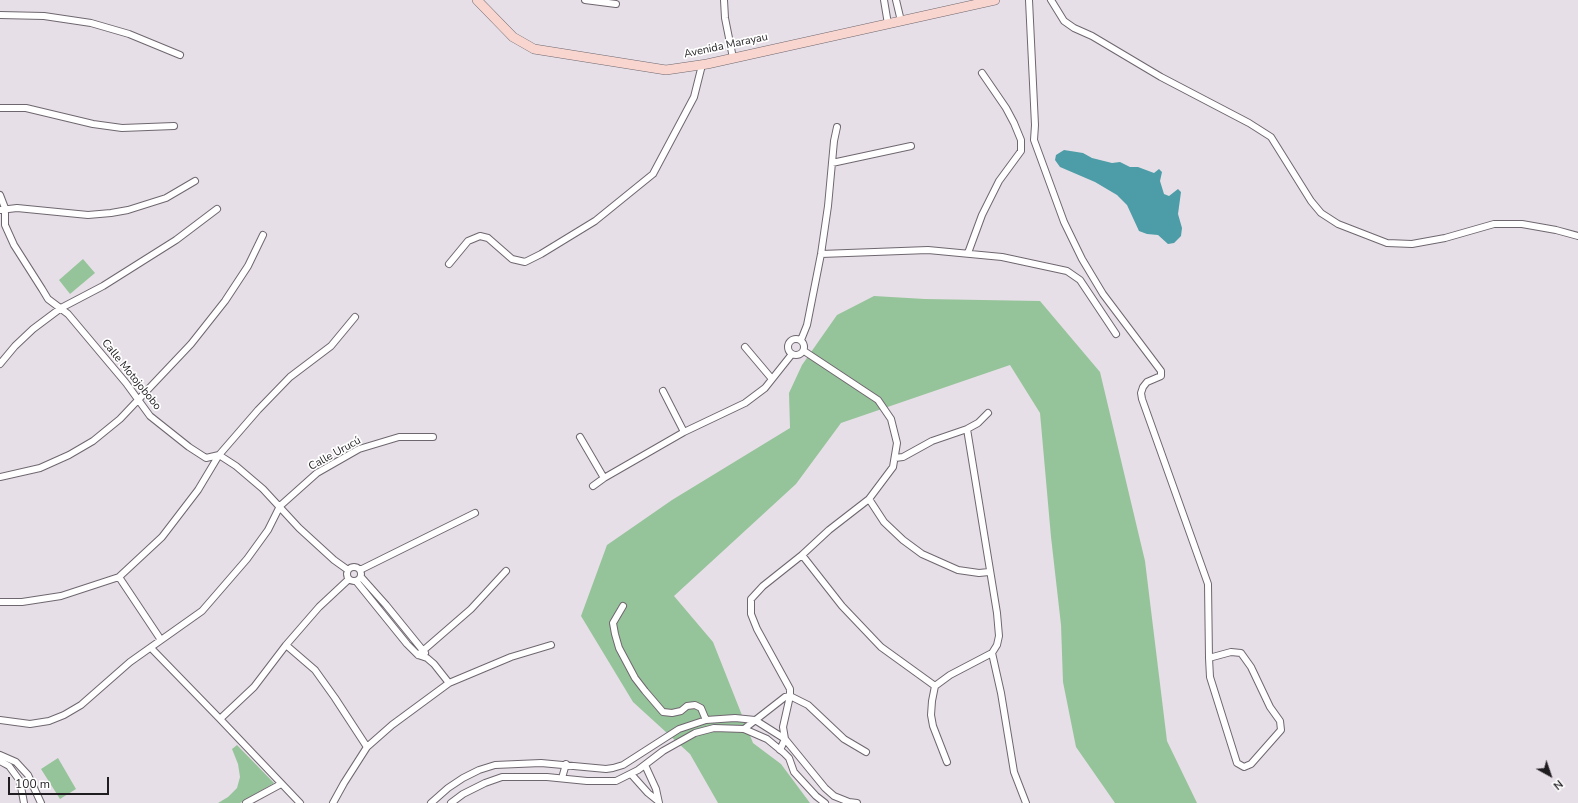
<!DOCTYPE html>
<meta charset="utf-8">
<style>
body{margin:0}
#map{position:relative;width:1578px;height:803px;overflow:hidden;background:#e7dfe7;font-family:"Nunito Sans",sans-serif}
canvas{display:block}
.north{position:absolute;left:1530px;top:755px;width:40px;height:40px;-webkit-text-stroke:3px #fff;paint-order:stroke;rotate:140deg;font-size:11px;font-weight:700;line-height:16px;text-align:center;color:#201d20}
.north::after{content:'';display:block;margin:auto;width:14px;height:18px;background:#201d20;clip-path:polygon(50% 0,100% 100%,50% 72%,0 100%)}
.scale{position:absolute;left:8px;top:777px;width:101px;height:18px;box-sizing:border-box;border:2px solid #201d20;border-top:0;padding-left:5px;font-size:12px;line-height:14px;white-space:nowrap;color:#201d20;-webkit-text-stroke:3px #fff;paint-order:stroke}
</style>
<div id="map">
<canvas width="1578" height="803"></canvas>
<div class="north">N</div>
<div class="scale">100 m</div>
</div>
<script>
const ctx = document.querySelector('canvas').getContext('2d');
ctx.lineJoin = 'round';
function fill(path, color) { ctx.fillStyle = color; ctx.fill(path, 'evenodd'); }
const toPath = rows => new Path2D(rows.map(r => 'M' + r).join(''));
function strokePath(path, color, width, dash) { ctx.strokeStyle = color; ctx.lineWidth = width; ctx.lineCap = dash ? 'butt' : 'round'; ctx.setLineDash(dash || []); ctx.stroke(path); }
function write(font, color, halo, rows, align = 'center') {
  ctx.font = font + ' "Nunito Sans",sans-serif'; ctx.lineWidth = 3.5; ctx.setLineDash([]); ctx.textBaseline = 'middle'; ctx.strokeStyle = halo; ctx.fillStyle = color; for (const [text, x, y, turn = 0] of rows) {
    ctx.save(); ctx.translate(x, y); ctx.rotate((+turn || 0) * Math.PI / 180); ctx.textAlign = isNaN(turn) ? turn : align; if (halo) ctx.strokeText(text, 0, 0); ctx.fillText(text, 0, 0); ctx.restore();
  }
}
fill(toPath([
 [83,259,95,273,70,294,59,280],
 [874,296,925,299,1040,301,1100,372,1145,561,1167,741,1197,803,1115,803,1076,747,1063,682,1061,625,1051,537,1040,413,1010,365,841,423,796,484,674,596,713,642,753,743,781,764,810,803,718,803,690,754,633,702,581,616,607,545,672,500,790,428,789,393,802,365,837,315],
 [237,745,274,783,240,803,218,803,228,797,237,788,240,777,238,764,232,749],
 [58,758,76,789,60,799,41,769]
]), '#96c49a');
fill(toPath([
 [1064,150,1083,153,1092,158,1112,163,1120,162,1130,167,1138,167,1154,173,1159,169,1162,172,1160,181,1164,194,1169,196,1178,189,1181,192,1178,214,1182,228,1181,236,1174,243,1168,244,1158,235,1147,234,1139,231,1127,205,1117,195,1095,182,1060,167,1055,160,1056,155]
]), '#4c9da7');
const street = toPath([
 [585,0,616,4],
 [724,0,725,18,733,58],
 [884,0,888,24],
 [896,0,901,21],
 [1029,0,1035,125,1034,140,1064,222,1082,259,1103,294,1161,371,1161,376,1147,382,1143,387,1141,393,1142,399,1208,584,1209,658,1210,677,1237,763,1244,767,1251,764,1281,730,1280,721,1270,707,1251,667,1241,653,1231,652,1209,658],
 [1051,0,1064,21,1074,28,1092,36,1161,77,1249,123,1271,137,1311,201,1321,213,1338,224,1387,243,1412,244,1445,238,1494,224,1522,224,1556,230,1578,236],
 [0,15,44,16,91,23,129,34,180,55],
 [0,108,26,108,93,124,122,128,174,126],
 [832,163,911,146],
 [0,195,5,208,5,225,14,245,42,289,48,299,68,314,126,383,150,416,189,447,206,458,219,455,236,466,263,489,299,528,334,560,348,570],
 [0,210,17,208,88,215,111,213,128,210,166,198,195,181],
 [968,253,982,215,999,181,1021,151,1021,140,1014,123,1006,108,982,73],
 [821,254,928,250,1002,257,1067,271,1080,280,1116,334],
 [449,264,468,241,480,236,488,238,512,259,525,262,541,254,595,221,653,174,694,97,702,65],
 '788 347a8 8 0 1 1 16 0a8 8 0 1 1-16 0Z',
 [801,340,807,325,821,254,828,206,834,141,837,127],
 [745,347,772,379],
 [0,364,15,346,33,329,61,308,103,286,176,240,217,209],
 [663,391,684,432],
 [967,429,997,613,999,636,997,645,992,653,1001,693,1014,772,1026,803],
 [580,437,604,478],
 [895,458,903,457,932,441,967,429,978,423,988,413],
 [0,477,40,468,69,455,93,441,120,419,191,344,225,301,248,266,263,235],
 [593,486,604,478,684,432,745,403,765,388,792,354],
 [869,499,884,522,903,540,922,554,958,570,979,573,989,572],
 [802,555,842,606,881,647,935,686,950,675,992,653],
 '347 574a7 7 0 1 1 14 0a7 7 0 1 1-14 0Z',
 [360,570,475,513],
 [119,577,161,640],
 [361,577,386,605,425,653],
 [356,581,407,644,418,655,427,658,434,664,449,683],
 [0,602,22,602,61,596,119,577,162,537,198,490,219,455,258,410,290,377,331,346,355,317],
 [623,606,613,623,615,634,619,648,635,678,645,691,663,712,672,713,681,711,687,706,695,705,701,708,706,720],
 [286,645,315,670,335,698,367,747],
 [151,648,220,719],
 [418,655,471,609,506,571],
 [935,686,932,701,931,715,933,726,947,762],
 [0,720,30,724,49,721,64,715,81,705,130,662,202,611,247,559,268,530,280,506,317,473,359,449,399,437,433,437],
 [744,729,785,697,790,696,808,705,844,739,866,752],
 [780,750,785,739,783,727,790,696,790,689,757,629,751,614,751,599,763,586,802,555,829,530,869,499,893,467,897,443,891,419,878,400,804,351],
 [0,755,16,762,28,775,41,803],
 [0,761,9,766,20,781,24,803],
 [645,765,656,789,659,803],
 [631,774,648,793,658,801],
 [562,778,566,764],
 [246,803,281,784],
 [300,803,220,719,254,687,286,645,319,607,349,579],
 [333,803,344,783,367,747,392,725,449,683,511,657,551,645],
 [431,803,448,788,463,778,479,770,495,765,541,763,606,769,613,768,623,765,679,729,706,720,735,718,755,720,785,739,825,788,834,796,849,802,857,803],
 [451,803,463,794,485,783,502,777,547,777,587,781,616,781,638,770,663,751,695,733,714,728,744,729,767,739,784,753,789,758,794,772,816,796,825,803]
]);
const secondary = toPath([
 [477,0,513,37,534,49,666,70,707,64,995,0]
]);
strokePath(street, '#6f676f', 8);
strokePath(secondary, '#6f676f', 10);
strokePath(street, '#fff', 6);
strokePath(secondary, '#f8d6cf', 9);
write('11px', '#201d20', '#fff', [
 ["Avenida Marayau",726,46,-12],
 ["Calle Motojobobo",131,375,51],
 ["Calle Urucú",335,454,-29]
]);
</script>
